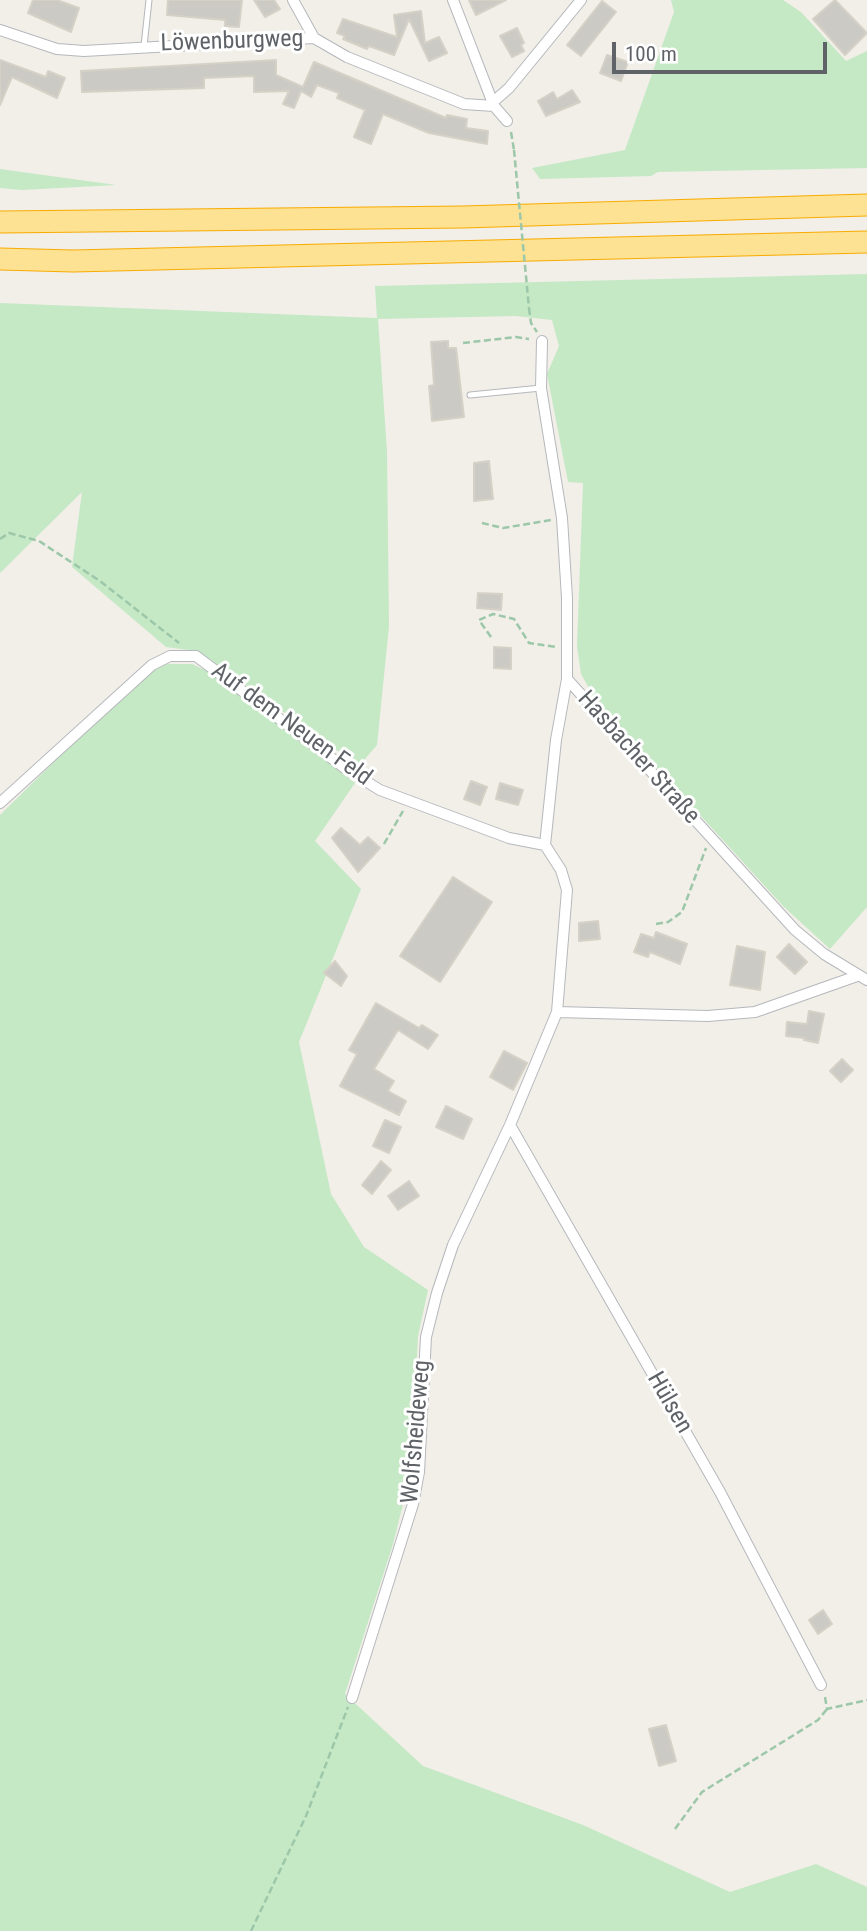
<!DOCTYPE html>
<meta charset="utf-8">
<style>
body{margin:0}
#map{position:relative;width:867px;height:1931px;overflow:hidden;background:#f1efe8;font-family:"Roboto Condensed",sans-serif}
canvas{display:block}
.scale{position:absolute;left:612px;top:42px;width:215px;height:32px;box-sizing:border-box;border:4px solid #5f6368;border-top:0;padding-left:9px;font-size:21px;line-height:24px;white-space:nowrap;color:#5f6368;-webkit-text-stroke:5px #fff;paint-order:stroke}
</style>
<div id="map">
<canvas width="867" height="1931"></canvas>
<div class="scale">100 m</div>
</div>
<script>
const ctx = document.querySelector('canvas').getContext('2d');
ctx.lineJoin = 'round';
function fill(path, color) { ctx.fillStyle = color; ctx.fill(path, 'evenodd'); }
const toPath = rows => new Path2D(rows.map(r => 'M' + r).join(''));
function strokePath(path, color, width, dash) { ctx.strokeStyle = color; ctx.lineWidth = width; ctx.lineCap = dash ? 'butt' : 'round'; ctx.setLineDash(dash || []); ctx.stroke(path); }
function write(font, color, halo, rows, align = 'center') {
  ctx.font = font + ' "Roboto Condensed",sans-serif'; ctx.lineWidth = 6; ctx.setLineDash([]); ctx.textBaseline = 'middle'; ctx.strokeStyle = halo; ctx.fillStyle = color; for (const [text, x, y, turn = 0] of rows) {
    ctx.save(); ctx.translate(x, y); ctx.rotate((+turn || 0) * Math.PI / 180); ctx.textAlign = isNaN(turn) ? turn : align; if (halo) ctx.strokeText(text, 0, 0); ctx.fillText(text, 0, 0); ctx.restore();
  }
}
fill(toPath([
 [671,0,783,0,801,12,846,61,867,51,867,168,658,172,651,176,540,179,532,168,625,150,674,12],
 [0,169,116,185,22,190,0,188],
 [867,274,867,907,830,949,783,906,597,702,581,674,577,646,583,483,568,482,547,374,559,346,552,320,516,316,378,319,387,452,389,626,377,745,359,766,208,658,189,650,166,647,72,567,82,492,0,573,0,303,377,318,375,286],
 [167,664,192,664,220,677,355,783,315,841,361,889,299,1042,331,1194,364,1247,428,1290,418,1336,411,1472,393,1544,345,1694,423,1766,583,1825,730,1892,816,1864,867,1887,867,1931,0,1931,0,815,122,695,149,673]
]), '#c5e8c5');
const building = toPath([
 [33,0,57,0,79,8,71,32,28,13,33,0],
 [168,0,242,0,239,27,225,26,225,20,167,15,168,0],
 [254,0,274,0,280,9,265,17,254,0],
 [469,0,506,0,476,15,469,0],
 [835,0,867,33,845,55,813,19,835,0],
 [602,1,616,12,581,56,567,45,602,1],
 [421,11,425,43,439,37,447,53,429,61,409,19,394,55,369,46,367,49,343,39,345,36,337,33,343,19,397,37,394,15,421,11],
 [517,28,524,43,521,45,524,51,512,57,500,36,517,28],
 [607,55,628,62,621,81,600,73,607,55],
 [0,60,46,77,48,71,65,78,57,98,12,77,0,105,0,60],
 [276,60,276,75,303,87,314,62,446,118,447,115,467,119,466,128,488,131,487,144,429,133,383,114,371,144,354,137,365,110,337,98,339,93,317,85,311,97,301,91,294,108,283,104,289,91,254,92,254,76,204,78,204,88,82,92,81,71,276,60],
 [572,90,580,102,546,116,538,101,553,92,557,99,572,90],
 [448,341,448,348,456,348,464,417,432,421,429,386,434,385,431,342,448,341],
 [489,461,493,499,474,501,474,463,489,461],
 [478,593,502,594,501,610,477,608,478,593],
 [494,647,511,648,511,669,494,668,494,647],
 [471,781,487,787,480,805,464,799,471,781],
 [500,783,523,790,518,805,496,799,500,783],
 [341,828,360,845,368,837,380,848,358,872,332,838,341,828],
 [453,877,492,902,440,982,400,956,453,877],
 [598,921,600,939,579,941,579,923,598,921],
 [656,932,687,944,680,964,650,952,648,957,634,952,641,934,654,938,656,932],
 [789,944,807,962,795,974,777,957,789,944],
 [737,946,765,952,760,990,730,985,737,946],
 [335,961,347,976,341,986,324,973,335,961],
 [376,1003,419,1028,422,1025,438,1035,428,1049,398,1030,374,1069,394,1081,388,1091,406,1101,399,1115,340,1086,357,1054,349,1050,376,1003],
 [809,1011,824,1014,818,1043,804,1040,804,1038,786,1036,787,1022,807,1024,809,1011],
 [504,1051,527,1063,513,1090,490,1077,504,1051],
 [842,1059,853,1070,841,1082,830,1071,842,1059],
 [446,1106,472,1119,463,1139,436,1127,446,1106],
 [385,1120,401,1127,389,1153,373,1146,385,1120],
 [381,1161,391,1170,372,1194,362,1185,381,1161],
 [409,1181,419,1196,398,1210,388,1196,409,1181],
 [823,1610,832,1624,818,1634,809,1620,823,1610],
 [666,1725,676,1761,659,1766,649,1729,666,1725]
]);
fill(building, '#cccac5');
strokePath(building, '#d6d1c6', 2);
const service = toPath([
 [144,46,149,0],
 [470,395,541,388]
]);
const minor = toPath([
 [293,0,314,38],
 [453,0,494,106,507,121],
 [0,30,57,49,84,51,314,38,347,57,464,104,494,106],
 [493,102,509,88,581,0],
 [567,679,795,930,824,954,867,980],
 [0,803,152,665,170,656,196,656,346,769,380,790,509,838,545,845],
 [557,1012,708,1016,755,1012,857,976],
 [510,1125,720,1492,821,1685],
 [352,1698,413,1504,419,1472,426,1337,437,1293,453,1245,510,1125,557,1012,567,890,561,870,545,845,556,740,567,679,567,598,562,518,541,388,542,341]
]);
const motorway = toPath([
 [0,222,463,217,867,205],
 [0,259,73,261,867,242]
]);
strokePath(service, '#b5b8bc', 7);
strokePath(minor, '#b5b8bc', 12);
strokePath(motorway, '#f9ab00', 23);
strokePath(toPath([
 [511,132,514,150],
 [529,308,531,323,537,332],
 [463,343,516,337,529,339],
 [482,523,503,528,551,520],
 [0,539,9,533,39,541,100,581,179,643],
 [491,637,479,620,493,614,514,619,529,643,556,647],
 [384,844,403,811],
 [656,924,668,922,682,912,706,848],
 [825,1697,827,1709,867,1700],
 [675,1829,702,1792,818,1720,827,1709],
 [251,1931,306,1816,348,1707]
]), '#9cc7a9', 2.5, [7, 3.5]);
strokePath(service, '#fff', 5);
strokePath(minor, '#fff', 10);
strokePath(motorway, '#fde293', 21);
strokePath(toPath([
 [514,150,529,308]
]), '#9cc7a9', 2.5, [7, 3.5]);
write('24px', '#5f6368', '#fff', [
 ["Löwenburgweg",232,42,-2],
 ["Auf dem Neuen Feld",291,725,36],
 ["Hasbacher Straße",638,758,48],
 ["Hülsen",669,1403,60],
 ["Wolfsheideweg",417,1432,-85]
]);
</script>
